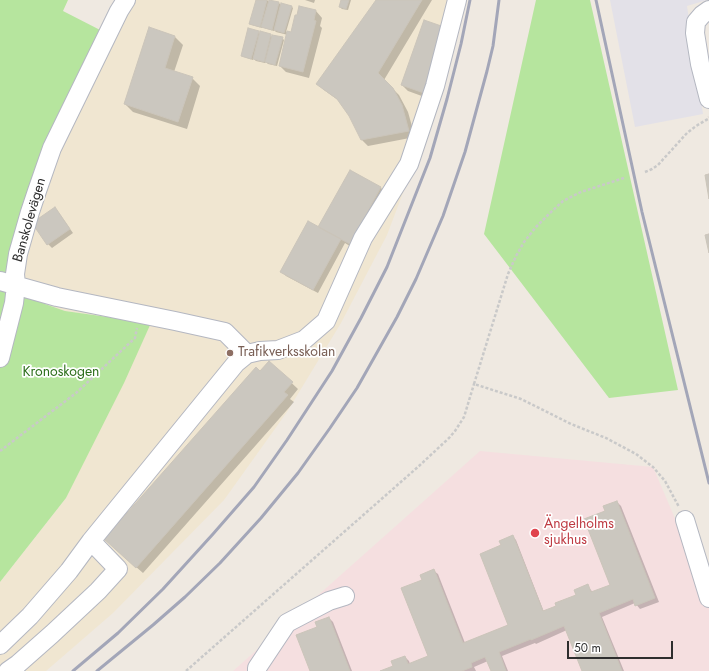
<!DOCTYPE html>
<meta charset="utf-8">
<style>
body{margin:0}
#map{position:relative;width:709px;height:671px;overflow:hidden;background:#efe9e1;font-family:Jost,sans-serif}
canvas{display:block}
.scale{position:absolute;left:567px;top:641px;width:106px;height:18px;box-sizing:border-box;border:2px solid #2e2e2e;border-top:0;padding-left:5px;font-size:12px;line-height:14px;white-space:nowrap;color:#2e2e2e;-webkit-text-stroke:3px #fff;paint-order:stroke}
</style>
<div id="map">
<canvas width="709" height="671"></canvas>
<div class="scale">50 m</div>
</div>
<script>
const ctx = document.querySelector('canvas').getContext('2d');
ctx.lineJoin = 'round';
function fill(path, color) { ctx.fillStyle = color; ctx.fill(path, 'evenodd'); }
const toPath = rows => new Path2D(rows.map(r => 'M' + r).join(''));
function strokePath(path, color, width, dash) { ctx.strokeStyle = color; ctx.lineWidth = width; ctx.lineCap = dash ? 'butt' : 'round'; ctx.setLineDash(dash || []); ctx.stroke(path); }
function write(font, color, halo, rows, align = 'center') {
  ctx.font = font + ' Jost,sans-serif'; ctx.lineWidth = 3.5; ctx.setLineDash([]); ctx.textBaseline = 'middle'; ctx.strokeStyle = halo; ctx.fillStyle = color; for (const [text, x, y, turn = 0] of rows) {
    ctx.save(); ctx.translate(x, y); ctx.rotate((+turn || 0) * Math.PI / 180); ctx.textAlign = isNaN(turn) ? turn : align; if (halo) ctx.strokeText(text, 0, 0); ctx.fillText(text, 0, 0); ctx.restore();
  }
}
fill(toPath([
 [610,0,707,0,687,6,703,114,635,127]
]), '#e3e1e8');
fill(toPath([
 [120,0,466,0,457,36,428,127,387,235,341,323,287,412,224,500,113,613,46,671,0,671,0,582,66,498,151,323,65,311,45,304,34,296,13,263]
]), '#f0e6d1');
fill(toPath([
 [480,451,653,467,709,598,709,671,233,671]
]), '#f5dfe0');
fill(toPath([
 [0,0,68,0,63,11,104,32,13,263,34,296,45,304,65,311,151,323,124,383,66,498,0,582],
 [536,0,590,0,678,390,609,398,484,234]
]), '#b6e59e');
fill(toPath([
 [257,0,267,0,269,2,269,1,279,3,281,5,291,6,293,8,286,32,291,33,316,11,322,18,320,26,322,28,309,78,286,72,280,66,288,35,276,32,274,30,274,31,264,28,262,26,262,28,252,25,250,24],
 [305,0,315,0,314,3],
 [342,0,351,0,348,10,342,9,340,7],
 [378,0,432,0,384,80,399,95,408,112,415,137,368,146,362,140,350,115,341,102,324,90,318,84],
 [425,21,430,99,408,91,402,85],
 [258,32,260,34,270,35,272,37,282,38,284,40,277,66,268,64,266,62,265,63,256,61,253,58,253,60,244,57,242,56],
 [175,37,183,45,174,72,192,78,200,86,187,129,133,112,125,104],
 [351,171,381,188,387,194,356,250,345,243,318,293,286,276,282,272,319,228],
 [58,212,73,233,52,248,48,244,33,224],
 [269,362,298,389,290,399,294,402,143,573,111,545],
 [617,502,621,506,659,602,640,609,635,603,602,617,624,671,583,671,567,630,536,644,535,643,502,656,508,671,492,671,488,661,474,667,476,671,383,671,394,667,405,657,409,661,410,664,430,657,423,580,434,571,438,574,465,643,509,625,502,546,512,536,516,540,544,612,557,607,577,595,587,586,591,590,593,593,611,585,606,511],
 [329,618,333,622,352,671,311,671,318,628]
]), '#0003');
const building = toPath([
 [256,0,267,0,260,27,249,24,256,0],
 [269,0,279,2,272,30,261,27,269,0],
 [341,0,349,0,346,9,339,7,341,0],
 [376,0,422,0,378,73,393,88,402,105,409,131,361,140,349,116,337,99,316,84,376,0],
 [281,3,292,6,284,33,274,30,281,3],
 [299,6,316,10,314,20,316,21,303,72,279,66,287,31,291,32,295,15,297,15,299,6],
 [424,20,447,28,424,93,401,85,424,20],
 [149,27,175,36,165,68,193,77,178,122,124,104,149,27],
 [248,28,259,31,251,59,241,56,248,28],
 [260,31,271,34,264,62,253,59,260,31],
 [272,35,283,37,275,65,265,62,272,35],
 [350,170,381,187,350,244,318,227,350,170],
 [709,174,709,199,705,175,709,174],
 [55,207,70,229,47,245,32,223,55,207],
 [308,221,341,239,313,290,280,272,308,221],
 [709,234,709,253,705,235,709,234],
 [269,361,293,382,284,392,288,395,136,568,104,539,256,367,260,371,269,361],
 [617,501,655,598,635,606,633,599,599,613,622,671,582,671,564,626,531,640,531,639,499,652,506,671,491,671,485,657,471,663,472,667,462,671,380,671,393,666,391,661,405,656,408,664,428,656,401,588,422,580,420,575,434,569,463,643,508,625,480,554,501,545,499,541,513,535,543,611,556,606,555,603,576,595,574,590,588,584,591,592,610,585,584,519,605,511,603,506,617,501],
 [329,617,350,671,310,671,296,635,317,627,315,622,329,617]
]);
fill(building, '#cbc7bf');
strokePath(building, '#cbc5ba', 1);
const minor = toPath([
 [709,10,702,15,696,22,695,33,700,64,709,99],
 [0,281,57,297,175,321,225,332,247,354],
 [0,358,14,303,16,285,15,274,18,254,30,212,37,191,52,148,119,11,126,0],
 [685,520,709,598],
 [0,645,30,616,69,571,91,541,236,363,247,354,260,351,278,350,304,340,326,321,363,238,409,164,435,86,457,0],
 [8,671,18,664,52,634,98,591,118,569,91,541],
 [257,671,257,668,287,623,329,601,345,596]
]);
strokePath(minor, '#b4b7c1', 20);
strokePath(toPath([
 [645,172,652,169,658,165,687,133,696,126,708,119,709,117],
 [624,178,581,192,563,201,550,213,536,227,524,242,516,256,508,274,474,384,521,399,571,424,606,438,636,454,653,467,665,481,679,507],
 [0,451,76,393,135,338,137,328],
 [186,671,419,466,449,438,455,431,464,417,474,384]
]), '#c9c9c9', 2.5, [3, 2]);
strokePath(minor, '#fff', 18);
strokePath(toPath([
 [596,0,642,212,709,483],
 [73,671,118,633,163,589,213,534,254,487,287,440,332,371,361,318,387,267,430,158,447,99,461,44,470,0],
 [97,671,153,625,185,597,220,563,261,518,298,473,330,428,357,388,397,317,416,279,443,216,465,152,487,71,493,46,499,0]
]), '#a3a6b8', 3);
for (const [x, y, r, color] of [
 [230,353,4,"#8d6e63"],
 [535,533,5,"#e0444e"]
]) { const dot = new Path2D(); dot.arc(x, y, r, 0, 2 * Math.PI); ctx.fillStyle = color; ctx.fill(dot); strokePath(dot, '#fff', 1.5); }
write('14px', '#2e2e2e', '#fff', [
 ["Banskolevägen",30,220,-74]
]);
write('14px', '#785e54', '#fff', [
 ["Trafikverksskolan",238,353]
], 'left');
write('14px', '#2c6e1b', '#fff', [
 ["Kronoskogen",61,373]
]);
write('14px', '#be3a42', '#fff', [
 ["Ängelholms",544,525],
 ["sjukhus",544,541]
], 'left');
</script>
